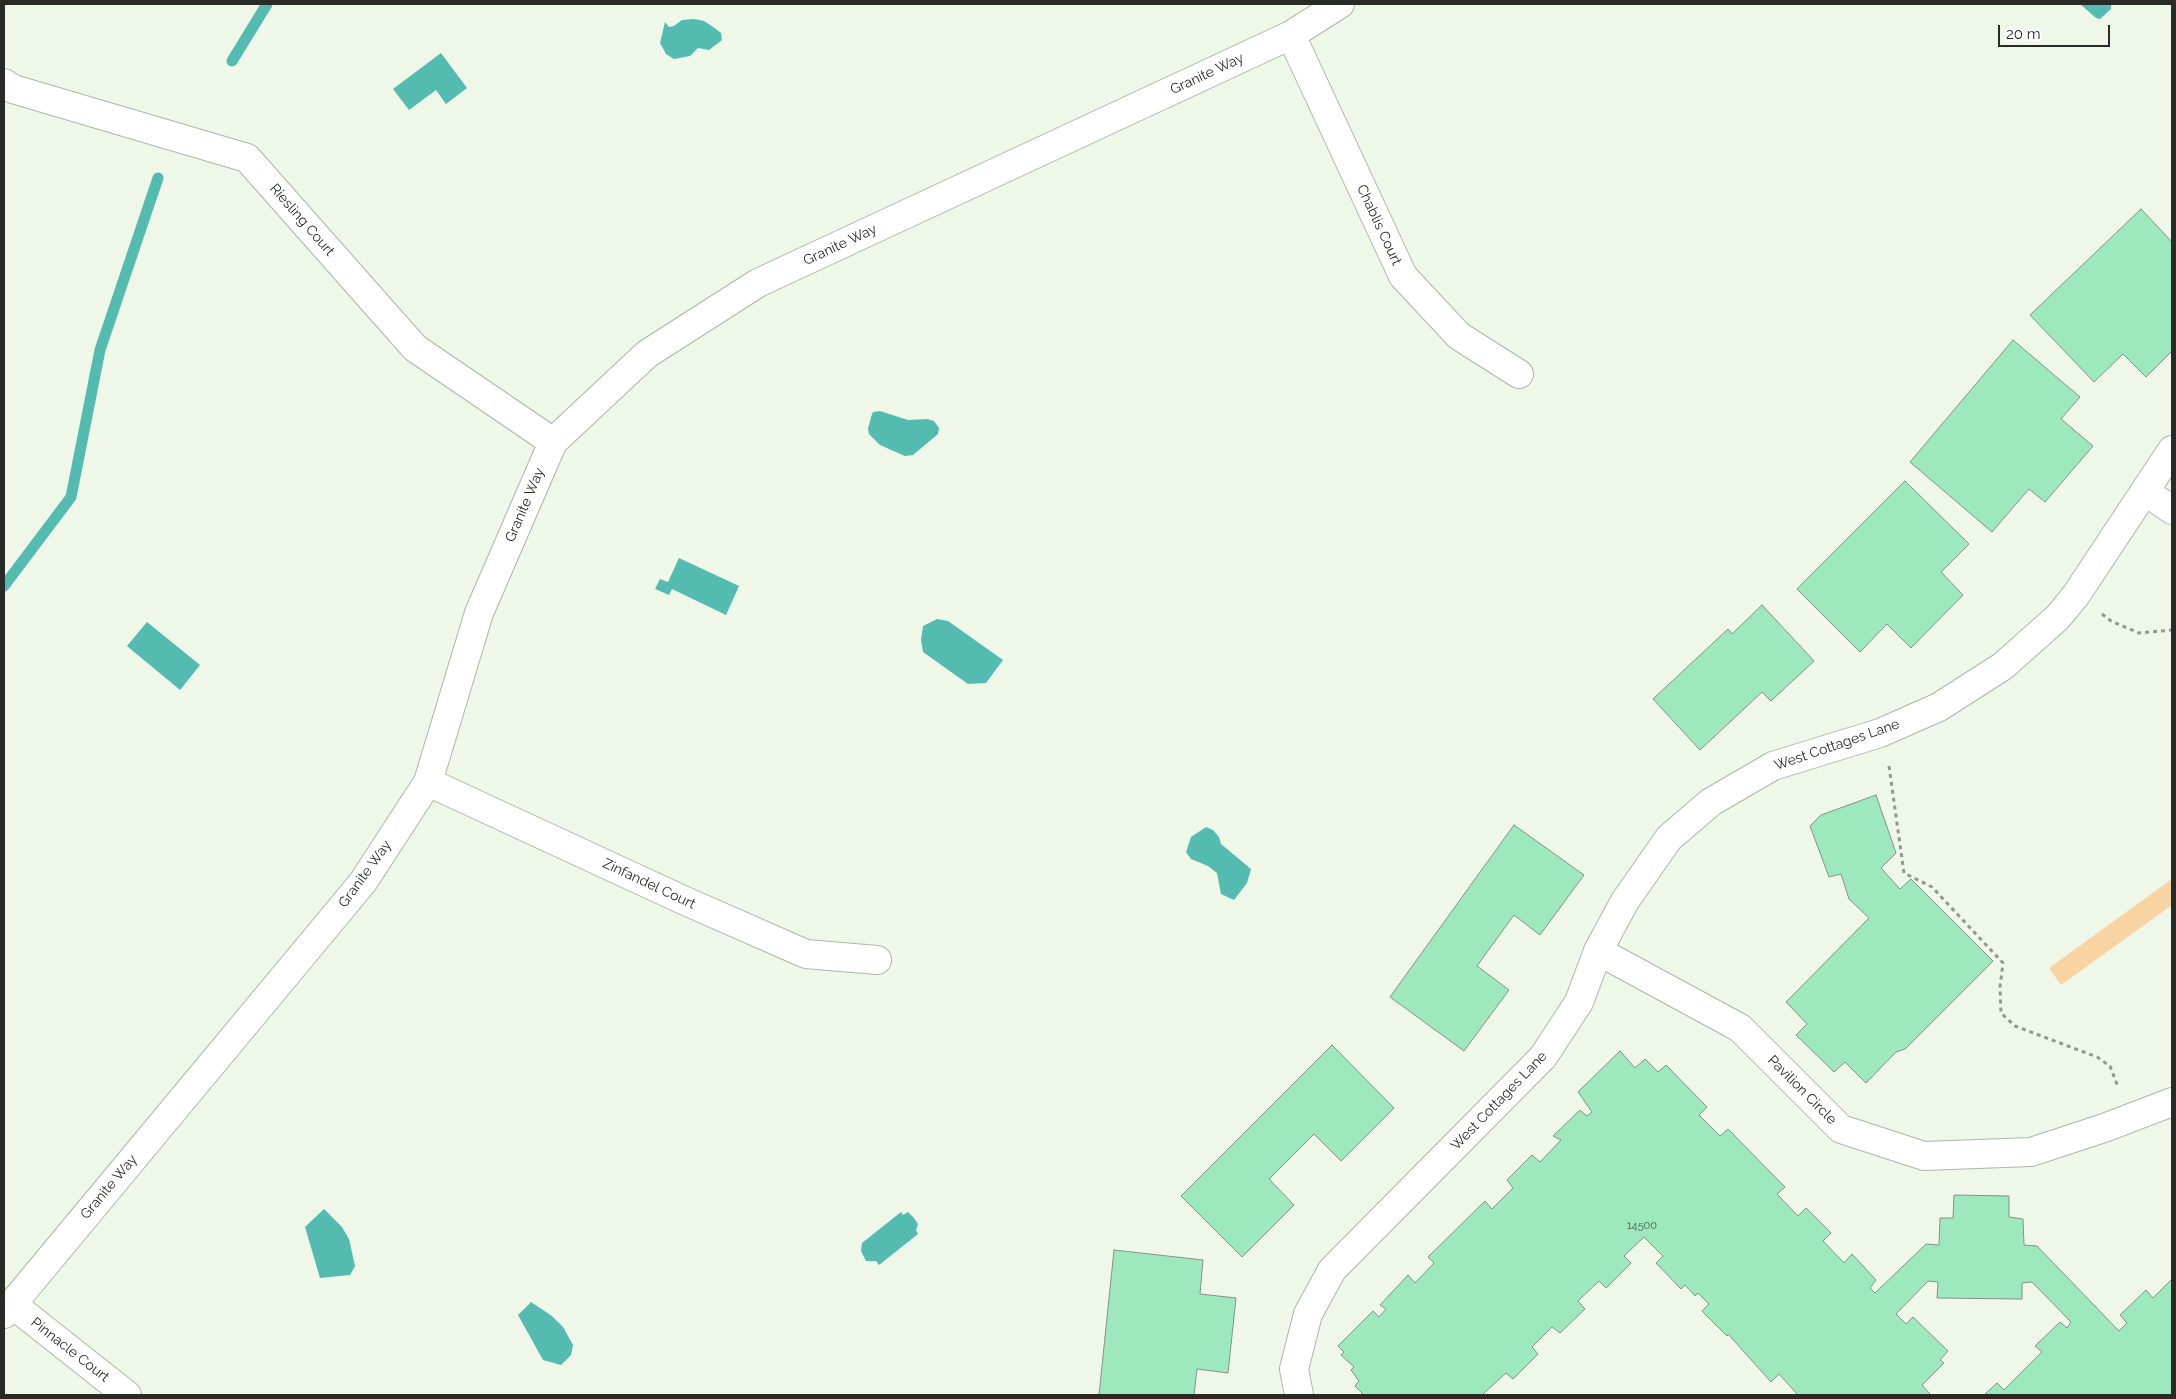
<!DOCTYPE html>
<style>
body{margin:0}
#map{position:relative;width:2176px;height:1399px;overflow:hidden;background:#eff7e9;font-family:Raleway,sans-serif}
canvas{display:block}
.frame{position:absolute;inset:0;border:5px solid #272a25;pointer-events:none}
.scale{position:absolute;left:1998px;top:25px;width:112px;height:22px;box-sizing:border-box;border:2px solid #272a25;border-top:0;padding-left:6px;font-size:15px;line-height:18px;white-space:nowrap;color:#272a25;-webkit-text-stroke:4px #fff;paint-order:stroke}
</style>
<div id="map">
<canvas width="2176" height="1399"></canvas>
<div class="frame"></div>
<div class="scale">20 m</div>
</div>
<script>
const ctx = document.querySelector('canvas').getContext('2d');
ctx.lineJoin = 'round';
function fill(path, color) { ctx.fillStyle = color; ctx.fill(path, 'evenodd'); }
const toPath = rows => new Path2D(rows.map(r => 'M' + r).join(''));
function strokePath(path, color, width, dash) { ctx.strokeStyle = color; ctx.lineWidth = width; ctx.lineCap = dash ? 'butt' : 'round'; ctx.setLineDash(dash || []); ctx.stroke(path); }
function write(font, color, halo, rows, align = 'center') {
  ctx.font = font + ' Raleway,sans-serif'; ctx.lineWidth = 4; ctx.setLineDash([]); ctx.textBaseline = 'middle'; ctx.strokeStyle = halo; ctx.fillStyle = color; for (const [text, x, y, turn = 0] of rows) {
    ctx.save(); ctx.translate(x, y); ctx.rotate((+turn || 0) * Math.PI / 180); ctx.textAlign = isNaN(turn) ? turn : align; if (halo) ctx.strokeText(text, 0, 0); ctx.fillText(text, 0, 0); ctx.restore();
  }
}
fill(toPath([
 [2172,879,2172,905,2061,985,2049,968]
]), '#f8d4a3');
fill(toPath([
 [2080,4,2111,4,2111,9,2100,19,2096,18],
 [694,19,704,21,716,29,721,33,722,40,709,50,698,48,690,56,674,59,666,54,660,43,665,22,669,27,674,26,682,20],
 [441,53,467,88,446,104,436,90,409,110,393,89],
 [880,411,908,420,927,419,934,421,939,428,938,434,913,455,905,456,880,445,869,434,868,429,871,417,873,412],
 [679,558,739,586,726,615,672,589,669,595,655,589,660,579,668,582],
 [937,619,948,621,1003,660,986,683,968,684,923,652,921,640,923,626],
 [147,622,200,665,180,690,127,646],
 [1206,827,1213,830,1219,837,1221,844,1251,869,1247,883,1234,900,1221,894,1217,873,1208,866,1191,859,1186,852,1191,837],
 [324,1209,342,1227,349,1239,355,1266,350,1275,320,1278,305,1227],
 [901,1212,903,1215,908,1212,914,1218,918,1224,916,1230,918,1234,879,1265,876,1261,866,1261,861,1251,862,1243],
 [531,1302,552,1316,563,1327,573,1345,571,1355,561,1365,543,1360,518,1315]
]), '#53bbb0');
strokePath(toPath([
 [232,61,267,4],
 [4,586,71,497,100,350,158,178]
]), '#53bbb0', 11);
const building = toPath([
 [2141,209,2172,242,2172,351,2146,377,2123,354,2094,382,2030,315,2141,209],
 [2013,340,2080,397,2061,419,2093,446,2045,502,2029,489,1992,532,1910,462,2013,340],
 [1905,481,1969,544,1941,572,1963,595,1911,648,1887,624,1860,652,1797,589,1905,481],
 [1762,605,1814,661,1771,701,1762,692,1700,750,1653,699,1728,629,1732,634,1762,605],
 [1876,795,1896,853,1881,868,1900,889,1911,879,1993,961,1905,1049,1896,1052,1866,1083,1845,1062,1834,1072,1796,1035,1807,1024,1786,1002,1869,918,1849,899,1841,874,1829,877,1810,826,1821,815,1876,795],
 [1514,825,1584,875,1540,935,1514,915,1477,966,1509,990,1464,1051,1390,997,1514,825],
 [1332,1045,1394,1108,1341,1161,1314,1134,1269,1179,1294,1205,1242,1257,1181,1196,1332,1045],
 [1620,1051,1635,1068,1645,1059,1658,1072,1666,1065,1707,1107,1699,1115,1720,1136,1728,1129,1785,1187,1777,1194,1798,1216,1806,1208,1831,1233,1823,1241,1844,1263,1852,1254,1876,1280,1870,1288,1875,1293,1926,1244,1939,1245,1940,1218,1953,1218,1954,1195,2009,1196,2009,1217,2023,1219,2024,1245,2037,1246,2119,1331,2127,1323,2120,1315,2146,1290,2153,1298,2172,1279,2172,1395,1984,1395,1997,1383,2004,1390,2042,1352,2035,1346,2060,1322,2067,1328,2071,1322,2032,1282,2022,1283,2022,1299,1937,1298,1938,1282,1928,1281,1896,1314,1906,1324,1913,1317,1948,1351,1940,1360,1944,1363,1922,1385,1930,1394,1928,1395,1798,1395,1779,1374,1771,1382,1728,1334,1727,1336,1702,1311,1709,1304,1698,1293,1695,1296,1685,1285,1681,1289,1656,1263,1663,1256,1644,1237,1624,1256,1631,1263,1606,1288,1599,1281,1578,1301,1585,1309,1560,1333,1552,1327,1532,1347,1538,1354,1513,1379,1506,1373,1482,1395,1364,1395,1355,1386,1359,1381,1351,1370,1354,1367,1341,1355,1344,1352,1338,1346,1373,1311,1379,1317,1386,1309,1380,1305,1408,1275,1415,1283,1434,1263,1428,1257,1485,1201,1492,1209,1513,1188,1507,1180,1532,1155,1540,1162,1561,1140,1553,1136,1580,1110,1587,1116,1592,1112,1578,1092,1620,1051],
 [1114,1250,1203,1260,1200,1294,1236,1298,1228,1373,1197,1369,1194,1395,1099,1395,1114,1250]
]);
fill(building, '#9de9bd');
strokePath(building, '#849289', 1);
const minor = toPath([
 [1291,35,1403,276,1459,336,1519,374],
 [4,83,13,89,247,158,415,348,553,442],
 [2146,492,2172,510],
 [428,782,683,900,806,954,877,960],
 [1598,951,1740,1028,1841,1129,1924,1156,2031,1152,2104,1128,2172,1102],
 [12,1304,127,1395],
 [4,1314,363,882,428,782,479,613,553,442,647,354,758,283,1291,35,1340,4],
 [1299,1395,1294,1369,1308,1314,1332,1270,1543,1057,1579,1002,1598,951,1625,901,1669,838,1711,802,1773,766,1880,733,1939,707,2003,666,2058,617,2076,595,2172,450]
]);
strokePath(minor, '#aeb6a8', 30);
strokePath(toPath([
 [2102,614,2111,621,2139,633,2172,630],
 [1889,766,1904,873,1932,887,2003,963,2000,987,2001,1013,2015,1026,2097,1057,2110,1066,2118,1087]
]), '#92988e', 3, [4, 4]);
strokePath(minor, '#fff', 28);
write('11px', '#445a4b', null, [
 ["14500",1642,1226]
]);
write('14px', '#272a25', '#fff', [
 ["Granite Way",1207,74,-25],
 ["Riesling Court",302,220,49],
 ["Chablis Court",1379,225,65],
 ["Granite Way",840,245,-25],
 ["Granite Way",525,505,-67],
 ["West Cottages Lane",1837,745,-19],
 ["Granite Way",365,874,-54],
 ["Zinfandel Court",649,884,25],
 ["Pavilion Circle",1802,1090,45],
 ["West Cottages Lane",1499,1101,-46],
 ["Granite Way",109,1187,-50],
 ["Pinnacle Court",70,1350,38]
]);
</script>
